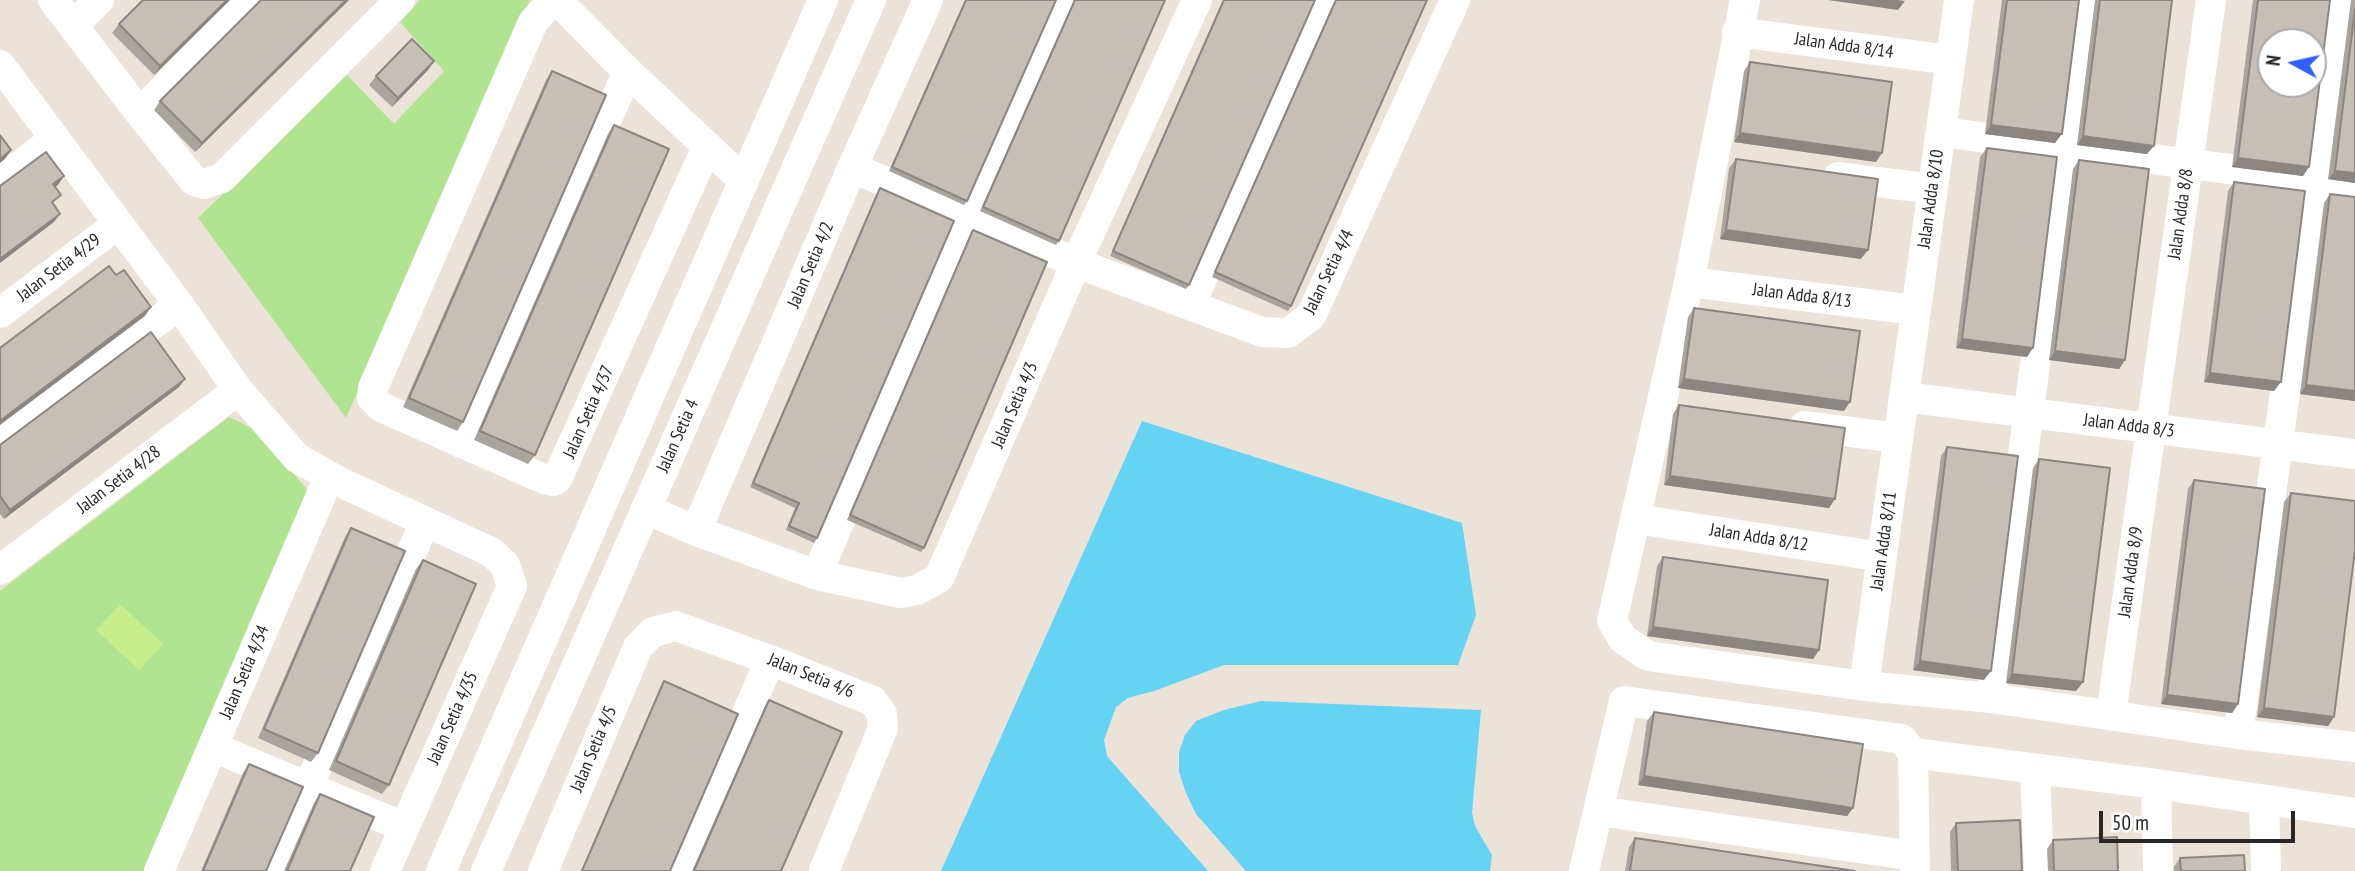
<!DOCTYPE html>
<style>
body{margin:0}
#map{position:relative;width:2355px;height:871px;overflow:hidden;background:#ebe2d8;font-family:"PT Sans Narrow",sans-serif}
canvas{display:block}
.north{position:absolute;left:2257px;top:28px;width:70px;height:70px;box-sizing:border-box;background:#fff;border:2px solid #a9a9a9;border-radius:50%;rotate:278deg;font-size:19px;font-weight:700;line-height:28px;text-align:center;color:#272727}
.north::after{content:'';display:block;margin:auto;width:24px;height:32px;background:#3160ff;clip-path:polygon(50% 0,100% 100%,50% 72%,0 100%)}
.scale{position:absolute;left:2099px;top:811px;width:196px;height:32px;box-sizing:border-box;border:4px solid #272727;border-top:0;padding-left:9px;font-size:21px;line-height:24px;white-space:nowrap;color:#272727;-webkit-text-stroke:5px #fff;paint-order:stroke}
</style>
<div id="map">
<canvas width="2355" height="871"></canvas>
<div class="north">N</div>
<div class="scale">50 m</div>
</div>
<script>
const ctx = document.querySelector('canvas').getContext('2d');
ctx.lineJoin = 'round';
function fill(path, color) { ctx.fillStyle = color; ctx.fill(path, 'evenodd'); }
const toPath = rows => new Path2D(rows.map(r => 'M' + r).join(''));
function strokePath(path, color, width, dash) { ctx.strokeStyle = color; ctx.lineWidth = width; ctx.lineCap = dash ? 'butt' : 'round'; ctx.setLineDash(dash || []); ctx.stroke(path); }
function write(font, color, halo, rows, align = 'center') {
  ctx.font = font + ' "PT Sans Narrow",sans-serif'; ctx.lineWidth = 5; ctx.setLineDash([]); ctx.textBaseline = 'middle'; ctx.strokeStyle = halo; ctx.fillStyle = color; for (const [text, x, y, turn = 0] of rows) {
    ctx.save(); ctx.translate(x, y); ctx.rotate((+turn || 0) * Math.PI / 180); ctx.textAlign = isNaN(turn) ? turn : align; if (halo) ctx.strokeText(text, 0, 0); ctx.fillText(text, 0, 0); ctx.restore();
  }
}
fill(toPath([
 [420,0,530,0,346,418,198,218,347,75,394,124,444,71,400,22],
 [229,417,254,429,306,488,306,505,149,871,0,871,0,591]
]), '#b1e491');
fill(toPath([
 [120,604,163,644,139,670,96,630]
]), '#c8ed8c');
fill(toPath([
 [1142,421,1462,523,1476,615,1458,665,1224,665,1154,691,1128,698,1116,707,1104,740,1107,756,1208,871,941,871],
 [1261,701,1481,710,1472,813,1475,826,1492,855,1490,871,1246,871,1196,814,1186,793,1179,772,1179,752,1185,735,1196,721,1224,710]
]), '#65d3f3');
strokePath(toPath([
 [53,0,140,113,194,181,204,184,222,178,400,0],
 [553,0,533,22,373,388,372,398,381,407,544,479,553,481,557,479,707,147],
 [557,0,628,72,744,181],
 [1745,0,1689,282,1612,621,1623,639,1648,656,1864,686,1991,698,2238,734,2355,747],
 [73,26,99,0],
 [1737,32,1951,60],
 [0,65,179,305,238,390,297,458,340,482,491,552,505,565,512,586,385,871],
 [140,113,251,0],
 [1941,132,2355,185],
 [852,168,967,215,1076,263,1262,332,1288,333,1311,316,1455,0],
 [1838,177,1933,189],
 [0,181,54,139],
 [1689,282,1916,310],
 [1191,304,1323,0],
 [0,313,118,224],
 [1904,397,2355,454],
 [1804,426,1898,438],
 [0,439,179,305],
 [461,443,628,72],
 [646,509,696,531,817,575,901,593,917,590,939,578,1076,263,1197,0],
 [1636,519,1882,557],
 [696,531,852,168,928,0],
 [0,570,238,390],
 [817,575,967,215,1063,0],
 [1864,686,1959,0],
 [1991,698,2083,0],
 [2111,715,2211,0],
 [2238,734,2339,0],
 [213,747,404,827],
 [2035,769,2039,871],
 [2156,784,2158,871],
 [2264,800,2266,871],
 [1598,811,1915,856],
 [159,871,329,477],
 [271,871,425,522],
 [441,871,823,0],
 [486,871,871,0],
 [543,871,638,647,653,632,676,626,770,660,873,701,882,714,883,728,824,871],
 [679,871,770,660],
 [1584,871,1624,701,1902,739,1913,753],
 [1915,871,1913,753,2156,784,2355,813]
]), '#fff', 30);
fill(toPath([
 [230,0,154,75,112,33,119,24],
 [261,0,349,0,195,152,154,110,160,101],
 [965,0,1056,0,967,201,964,205,889,171],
 [1074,0,1165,0,1059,241,1056,245,980,211],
 [1223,0,1315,0,1189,285,1186,289,1110,256],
 [1335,0,1427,0,1291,306,1288,311,1212,277],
 [2002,0,2079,0,2055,143,1985,134],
 [2095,0,2172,0,2147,154,2077,145],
 [2253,0,2330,0,2303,176,2232,167],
 [2351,0,2355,0,2355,183,2328,179],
 [434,61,428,70,392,107,369,85,376,76],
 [1750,62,1876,162,1734,142,1744,71],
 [552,71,463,422,457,431,403,407,546,80],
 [614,125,535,455,528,464,474,440,608,134],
 [1987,148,2027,357,1956,348,1980,157],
 [1736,159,1861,259,1720,239,1729,168],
 [2079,160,2125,360,2119,369,2049,360,2073,169],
 [2234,182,2274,391,2204,382,2228,191],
 [880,188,817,538,814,543,786,530,795,508,750,487,877,193],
 [2330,194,2355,197,2355,401,2300,394,2324,203],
 [973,230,924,548,921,552,847,520,970,235],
 [1694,308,1844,411,1678,388,1688,317],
 [179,387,4,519,0,514,0,445],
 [1679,405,1835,499,1829,508,1664,485,1673,414],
 [1947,447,1984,680,1913,670,1941,456],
 [2039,459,2083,682,2076,691,2006,683,2033,468],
 [2194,480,2238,704,2232,713,2161,704,2188,489],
 [2291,493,2334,717,2328,726,2257,717,2284,502],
 [351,528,318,753,311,762,258,738,345,537],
 [1663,557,1819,650,1813,659,1647,636,1657,566],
 [423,560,389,785,382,794,329,770,416,569],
 [664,681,670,871,581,871,661,686],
 [769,700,781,871,692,871,766,704],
 [1654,712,1853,808,1847,816,1638,785,1647,721],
 [249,764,266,871,201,871,243,773],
 [320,794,350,871,284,871,314,803],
 [1956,823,2022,871,1951,871,1950,832],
 [1635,838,1855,871,1625,871,1629,847],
 [2053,840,2118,871,2048,871,2047,849],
 [2180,858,2245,871,2174,871,2174,867]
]), '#aaa49e');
fill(toPath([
 [227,0,230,0,154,75,160,66],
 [346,0,349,0,195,152,202,143],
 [1828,0,1898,0,1905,1,1898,10],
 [434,61,428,70,392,107,398,98],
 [1991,125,2062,134,2055,143,1985,134],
 [1740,133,1882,153,1876,162,1734,142],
 [2083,136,2154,146,2147,154,2077,145],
 [11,150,5,159,0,163,0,159],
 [2238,158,2309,167,2303,176,2232,167],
 [2335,171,2355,173,2355,183,2328,179],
 [64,176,58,185,47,193,53,184],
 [60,214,54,222,0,263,0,259],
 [1726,230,1868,250,1861,259,1720,239],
 [151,307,145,316,0,425,0,421],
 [1962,339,2033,348,2027,357,1956,348],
 [2055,351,2125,360,2119,369,2049,360],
 [2210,373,2281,382,2274,391,2204,382],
 [185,379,179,387,4,519,10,510],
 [1684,379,1850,402,1844,411,1678,388],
 [2306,385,2355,391,2355,401,2300,394],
 [1670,476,1835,499,1829,508,1664,485],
 [1653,627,1819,650,1813,659,1647,636],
 [1920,661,1991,671,1984,680,1913,670],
 [2012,674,2083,682,2076,691,2006,683],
 [2167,695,2238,704,2232,713,2161,704],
 [2264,708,2334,717,2328,726,2257,717],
 [1644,776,1853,808,1847,816,1638,785]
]), '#8b8681');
const building = toPath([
 [143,0,227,0,160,66,119,24,143,0],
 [261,0,346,0,202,143,160,101,261,0],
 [966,0,1056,0,967,201,892,167,966,0],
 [1075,0,1165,0,1059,241,983,207,1075,0],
 [1224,0,1315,0,1189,285,1113,251,1224,0],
 [1336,0,1427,0,1291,306,1215,272,1336,0],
 [2007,0,2079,0,2062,134,1991,125,2007,0],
 [2100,0,2172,0,2154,146,2083,136,2100,0],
 [2258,0,2330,0,2309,167,2238,158,2258,0],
 [2271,42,2313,42,2313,84,2271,84,2271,42],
 [2355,9,2355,173,2335,171,2355,9],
 [412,39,434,61,398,98,376,76,412,39],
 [1750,62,1892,82,1882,153,1740,133,1750,62],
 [552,71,606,95,463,422,409,398,552,71],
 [614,125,669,149,535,455,480,431,614,125],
 [0,135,11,150,0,159,0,135],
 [1987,148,2057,157,2033,348,1962,339,1987,148],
 [46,152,64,176,53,184,61,195,52,202,60,214,0,259,0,186,46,152],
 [1736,159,1878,179,1868,250,1726,230,1736,159],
 [2079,160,2149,169,2125,360,2055,351,2079,160],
 [2234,182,2305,191,2281,382,2210,373,2234,182],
 [880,188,954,221,817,538,789,526,799,503,753,483,880,188],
 [2330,194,2355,197,2355,391,2306,385,2330,194],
 [973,230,1047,262,924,548,850,515,973,230],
 [109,266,116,275,124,270,151,307,0,421,0,348,109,266],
 [1694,308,1860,331,1850,402,1684,379,1694,308],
 [151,332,185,379,10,510,0,496,0,445,151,332],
 [1679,405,1845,428,1835,499,1670,476,1679,405],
 [1947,447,2018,456,1991,671,1920,661,1947,447],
 [2039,459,2110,468,2083,682,2012,674,2039,459],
 [2194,480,2265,489,2238,704,2167,695,2194,480],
 [2291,493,2355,501,2355,550,2334,717,2264,708,2291,493],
 [351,528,405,551,318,753,264,729,351,528],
 [1663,557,1828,580,1819,650,1653,627,1663,557],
 [423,560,476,584,389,785,336,761,423,560],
 [664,681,738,714,670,871,582,871,664,681],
 [769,700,842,732,781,871,694,871,769,700],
 [1654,712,1863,744,1853,808,1644,776,1654,712],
 [249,764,303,787,266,871,203,871,249,764],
 [320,794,374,817,350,871,287,871,320,794],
 [2020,820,2022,871,1958,871,1956,823,2020,820],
 [2117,837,2118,871,2054,871,2053,840,2117,837],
 [1635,838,1855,871,1630,871,1635,838],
 [2244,855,2245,871,2181,871,2180,858,2244,855]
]);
fill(building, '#c6bfb8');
strokePath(building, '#8b8681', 2);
write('18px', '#272727', '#fff', [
 ["Jalan Adda 8/14",1844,46,8],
 ["Jalan Adda 8/10",1931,199,-82],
 ["Jalan Adda 8/8",2181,214,-82],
 ["Jalan Setia 4/2",811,265,-67],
 ["Jalan Setia 4/29",59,268,-37],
 ["Jalan Setia 4/4",1329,272,-64],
 ["Jalan Adda 8/13",1802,296,7],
 ["Jalan Setia 4/3",1015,405,-67],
 ["Jalan Setia 4/37",589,412,-66],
 ["Jalan Adda 8/3",2129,426,7],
 ["Jalan Setia 4",678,436,-66],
 ["Jalan Setia 4/28",119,480,-37],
 ["Jalan Adda 8/12",1759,538,9],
 ["Jalan Adda 8/11",1884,541,-82],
 ["Jalan Adda 8/9",2131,572,-82],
 ["Jalan Setia 4/34",245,672,-67],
 ["Jalan Setia 4/6",811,676,22],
 ["Jalan Setia 4/35",453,718,-66],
 ["Jalan Setia 4/5",594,749,-67]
]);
</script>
